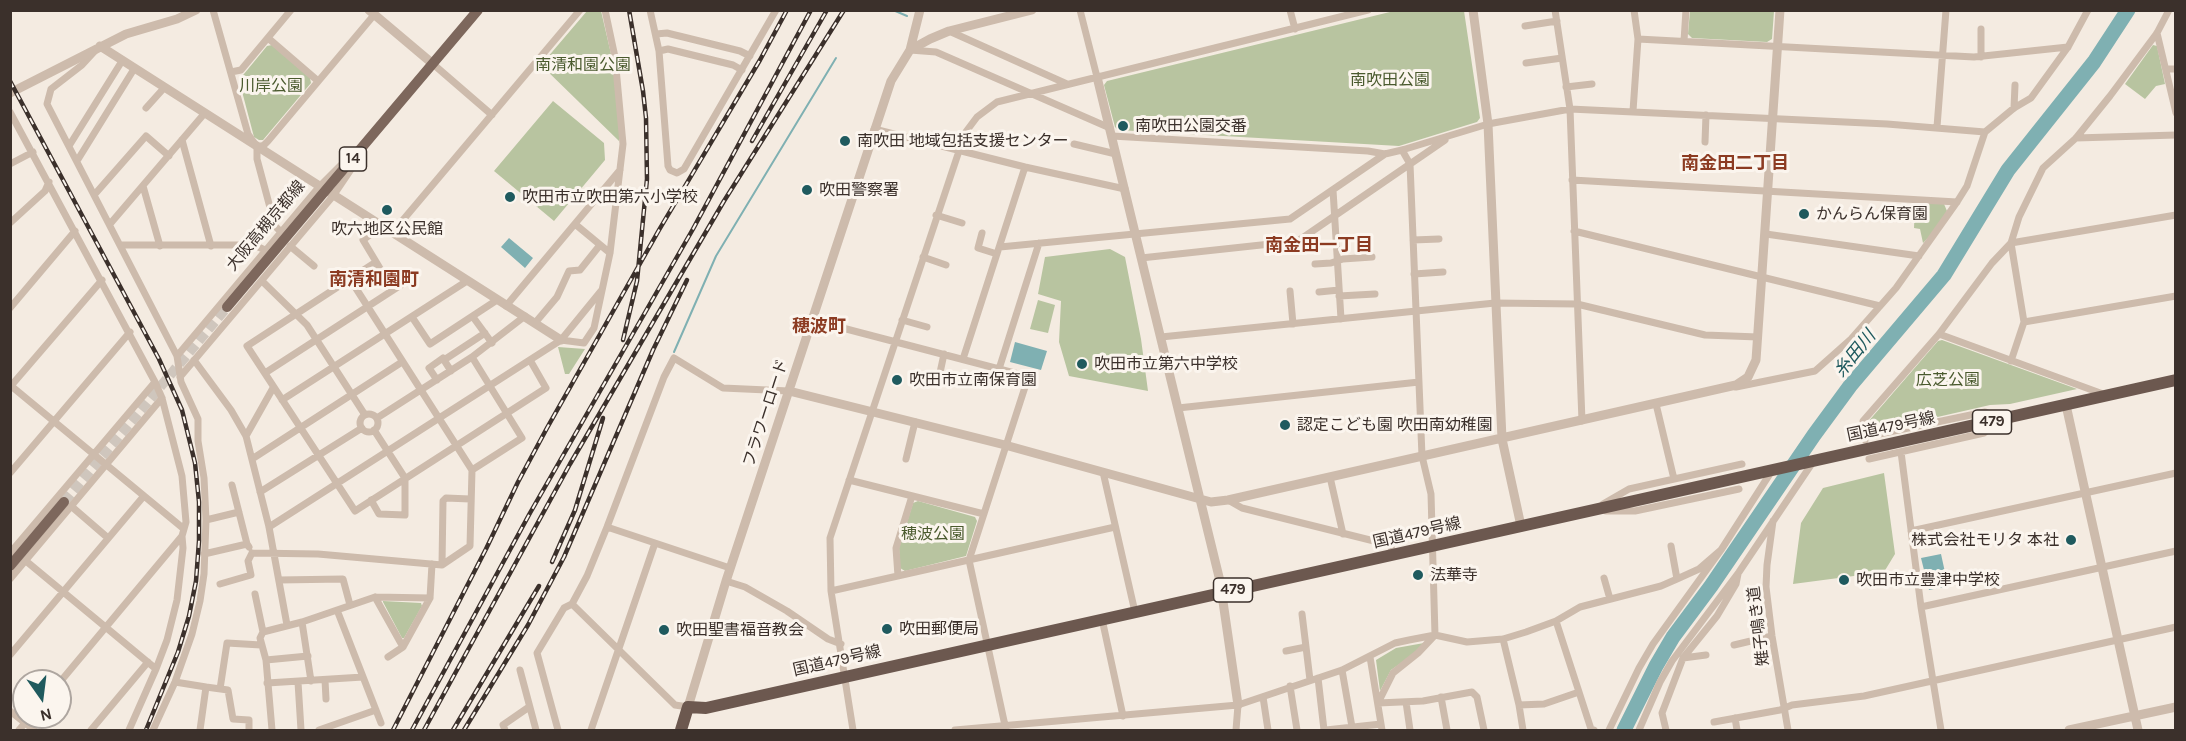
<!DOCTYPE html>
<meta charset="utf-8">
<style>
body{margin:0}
#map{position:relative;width:2186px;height:741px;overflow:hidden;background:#f4ebe1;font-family:Karla,sans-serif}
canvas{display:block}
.frame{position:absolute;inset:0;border:12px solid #3b302b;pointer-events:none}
.north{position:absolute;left:12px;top:669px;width:60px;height:60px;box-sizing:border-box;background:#fbf5ee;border:2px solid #aea6a0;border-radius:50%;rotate:166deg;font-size:16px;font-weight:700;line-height:24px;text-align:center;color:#3b302b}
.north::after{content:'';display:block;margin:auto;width:21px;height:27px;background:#1f5a5e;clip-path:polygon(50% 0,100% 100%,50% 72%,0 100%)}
</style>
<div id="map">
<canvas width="2186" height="741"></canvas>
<div class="frame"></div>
<div class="north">N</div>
</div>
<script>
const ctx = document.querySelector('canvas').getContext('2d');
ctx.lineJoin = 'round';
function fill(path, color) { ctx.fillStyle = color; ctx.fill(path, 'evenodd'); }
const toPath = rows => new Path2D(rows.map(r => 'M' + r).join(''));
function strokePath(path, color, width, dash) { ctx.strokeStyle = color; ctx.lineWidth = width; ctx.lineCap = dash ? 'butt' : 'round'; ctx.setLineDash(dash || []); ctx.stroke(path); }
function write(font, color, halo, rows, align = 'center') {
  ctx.font = font + ' Karla,"Noto Sans JP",sans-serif'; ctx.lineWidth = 6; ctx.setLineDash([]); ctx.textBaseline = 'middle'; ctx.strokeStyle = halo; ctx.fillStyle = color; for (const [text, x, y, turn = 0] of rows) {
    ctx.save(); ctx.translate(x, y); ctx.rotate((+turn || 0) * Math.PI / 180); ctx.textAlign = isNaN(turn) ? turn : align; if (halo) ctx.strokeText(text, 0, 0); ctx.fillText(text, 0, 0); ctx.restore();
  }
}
fill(toPath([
 [587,11,601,11,612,58,619,110,619,141,541,65],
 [1394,11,1464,11,1480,118,1477,122,1399,146,1118,130,1115,127,1104,85,1107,81],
 [1690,11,1774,11,1772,39,1767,42,1692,38,1688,34],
 [272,45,310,78,311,83,263,140,259,140,254,137,239,80,267,46],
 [2153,45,2157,46,2165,84,2156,86,2145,99,2125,84],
 [553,101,604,143,605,160,554,221,494,171],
 [1915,203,1944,204,1947,211,1933,233,1923,243,1920,229,1914,228],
 [1110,249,1125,257,1141,339,1148,391,1069,376,1059,342,1061,301,1038,294,1045,257],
 [1038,300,1055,305,1048,333,1030,329],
 [1942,340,2077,389,2010,404,1990,405,1872,432,1867,423,1938,341],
 [558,347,585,349,569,374,565,374],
 [1884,473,1895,554,1884,572,1793,584,1801,523,1823,488],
 [918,501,975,517,977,521,966,556,905,571,900,568,899,548,913,503],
 [383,601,421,603,422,606,404,638,402,638,383,602],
 [1424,643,1414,654,1391,670,1380,691,1376,660,1396,648]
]), '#b8c4a0');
fill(toPath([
 [509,238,533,258,525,268,501,247],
 [1015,342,1047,351,1041,370,1010,362],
 [1941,554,1948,586,1929,590,1921,558]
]), '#7fb0b2');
strokePath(toPath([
 [893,10,907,16],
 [674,352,716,256,836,58]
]), '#7fb0b2', 2);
strokePath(toPath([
 [1624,730,1656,666,1673,637,1711,586,1814,435,1850,386,1944,275,2008,170,2094,62,2128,10]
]), '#7fb0b2', 15);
strokePath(toPath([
 [64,502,227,307]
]), '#cfc6bd', 10, [10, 5]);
strokePath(toPath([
 [213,10,248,134,257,147,257,159,275,226,280,231],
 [650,10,659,51,668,166,670,170,677,173,684,169,776,10],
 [1080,10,1097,77],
 [1290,10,1295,29],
 [1555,10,1570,109,1582,421],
 [1525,26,1557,21],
 [949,31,1067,84],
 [2157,33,2176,113],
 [656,34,667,33,740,51,750,56],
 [268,38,318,81],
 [1638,39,1974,57,2068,47],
 [1684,41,1686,10],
 [910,50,936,52,1110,128],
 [659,51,668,49,733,65,742,70],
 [94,52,82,65,51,89,47,104,177,356,181,382,198,419,198,441,204,478,206,520,204,574,200,601,192,634,175,682,153,730],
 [1981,57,1981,29],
 [1526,63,1562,58],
 [433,64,492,115],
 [2166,69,2176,69],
 [231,72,241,70,291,10],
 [1566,87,1592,84],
 [146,108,164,88],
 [2014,108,2015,85],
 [1633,111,1638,39,1634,10],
 [10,112,155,382,162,398,182,476,186,522,182,536,183,548,177,600,167,640,156,669,129,730],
 [1937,127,1946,10],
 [874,129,1025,167,1125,189],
 [1112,136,1368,151,1385,154,1402,150,1488,124,1570,109,1887,124,1985,132],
 [2076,138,2176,135],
 [182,140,211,246],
 [1705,142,1706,115],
 [1074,144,1116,154],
 [69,146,122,61],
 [257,147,264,145,268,141,374,15],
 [1402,150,1410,164,1422,456,1431,494,1435,635,1418,653,1393,673,1378,703,1423,701,1472,692,1477,697,1484,730],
 [77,161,134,69],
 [10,164,33,152],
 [1572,180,1957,202],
 [143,186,160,246],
 [1333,190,1341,319],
 [95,194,146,136,169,156],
 [936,215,962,223],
 [10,223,45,191,49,182],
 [110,224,204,114],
 [575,224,610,253],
 [381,227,363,240,393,290],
 [1574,231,1880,306],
 [392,233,580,10],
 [982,233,978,248,997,254],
 [1766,234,1919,256],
 [1413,240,1439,239],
 [121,245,254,245,265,250],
 [290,246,314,266],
 [1000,247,1290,219,1385,154],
 [923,257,946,265],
 [1141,258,1298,241,1445,140],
 [376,262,247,346,355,511,546,388,530,360],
 [1315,264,1331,263,1343,259,1372,257],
 [1414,274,1443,272],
 [262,281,307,325,365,415],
 [1290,291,1293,324],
 [1319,292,1339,290],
 [1339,296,1375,294],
 [506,306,620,170],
 [10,308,75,231],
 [412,317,430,344,497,300],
 [473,317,492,343],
 [812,320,1022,375,1026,379,1026,384,969,560,1006,730],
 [902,320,927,327],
 [2024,322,2176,296],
 [535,323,557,297,569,271,580,270,600,245],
 [1939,334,2103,394],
 [1161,337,1495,303,1577,304,1705,335,1758,337],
 [561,340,584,343,594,328,610,253,623,144,615,57,605,10],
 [177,356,319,187,346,160],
 [963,359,1025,167],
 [194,360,231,410,246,436,269,527,287,625],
 [2011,361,2024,322,2011,243,2176,215],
 [999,369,1039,243],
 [451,371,444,360,485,333],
 [265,373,404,283],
 [180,377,333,196,358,159],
 [437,380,429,368,443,358,444,360],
 [938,382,944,354],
 [10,385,184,529],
 [10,387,102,280],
 [1736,387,1815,371,1851,339,1896,288,1957,202,1967,186,1985,132,2014,108,2031,98,2068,47,2088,10],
 [282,400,467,281],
 [1656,404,1674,479],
 [1178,408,1419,382],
 '360 423a9 9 0 1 1 18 0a9 9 0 1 1-18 0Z',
 [377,418,472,357,525,316],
 [246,436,273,388],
 [1865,437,1985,412,2001,420,1984,433,1869,459],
 [1865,440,1863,421,1939,334,1992,263,2011,243,2019,217,2043,168,2076,138,2110,96,2157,33,2169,10],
 [1901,452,1921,607,1941,730],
 [252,459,402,362],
 [906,459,915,422],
 [472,470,522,438,472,357],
 [1103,472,1135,612],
 [10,473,130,332],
 [1330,477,1343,534],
 [849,480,984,514],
 [232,485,247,544],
 [260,492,362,428],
 [371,500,379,514,405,515,405,478,374,430],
 [1228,500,1242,508,1390,545,1394,555],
 [1603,504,1629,489,1742,464],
 [71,506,108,538],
 [1606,511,1635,511,1739,489],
 [206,520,239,512],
 [1773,521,1767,565,1766,587,1772,636,1788,730],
 [269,527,561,340,601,291],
 [607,527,730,568],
 [1911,531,2176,473],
 [1671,546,1677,579],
 [10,553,155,382],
 [252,553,318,554,442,565,470,546,472,470,350,279],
 [204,554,247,544,249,547],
 [26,561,156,669],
 [442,565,443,501,446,498,470,499],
 [898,576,896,548,912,496],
 [1604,578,1610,599],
 [10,579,162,398],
 [279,580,343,579,350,605],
 [726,581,745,587,787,611,828,639,841,644],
 [220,584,251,575,248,561,252,553],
 [831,591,1115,527],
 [255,594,263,632,260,638,266,660,272,730],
 [375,597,403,647],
 [572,604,675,705,688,707],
 [1921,607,2176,551],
 [337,610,381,723],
 [1302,614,1310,680],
 [1102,619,1123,716],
 [1556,621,1591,729,1594,730],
 [302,622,311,681],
 [263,632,302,622,375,597,430,598,432,564],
 [1503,639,1519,705,1523,730],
 [1734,645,1772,636],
 [1286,651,1306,647],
 [10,655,143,497],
 [388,657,403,647,430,598],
 [1370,657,1382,730],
 [1683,658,1706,655],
 [266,660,308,656],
 [520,670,536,730],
 [1342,670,1352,727],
 [1318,678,1324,730],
 [325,680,326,699],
 [60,682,182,536],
 [175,682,206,687,200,730],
 [298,682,301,730],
 [267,683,363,677],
 [1290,686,1297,730],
 [206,687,228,690,233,719,249,720,249,730],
 [220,689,227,643,261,645],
 [1263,697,1268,730],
 [1441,697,1447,730],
 [1406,702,1410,730],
 [1519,705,1544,704,1579,692],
 [10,711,34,730],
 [1735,718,1737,730],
 [1714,722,1780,710,1792,705,1864,696,2176,627],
 [19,730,30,717],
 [91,730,148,662],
 [319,730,376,710],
 [505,730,503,725,529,707],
 [558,730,537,653,564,608,572,604,587,576,607,527,664,377,674,358,723,388,789,391],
 [591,730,655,543],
 [853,730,831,591,830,538,965,133,977,117,997,102,1368,10],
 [955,730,1238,705,1342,670,1395,643,1409,640,1435,635,1467,642,1503,639,1526,632,1556,621,1580,607,1661,586,1677,579,1699,569,1721,550],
 [1236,730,1238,705],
 [1326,730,1381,724],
 [1609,730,1639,668,1653,644,1721,550,1773,469],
 [1639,730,1660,682,1672,661,1739,572,1813,462],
 [1666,730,1662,713,1683,658,1717,616,1736,584,1738,574]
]), '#cdbbac', 7);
strokePath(toPath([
 [369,10,433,64],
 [1473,10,1488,124,1502,439,1521,526],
 [100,46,561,340],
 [910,50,920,10],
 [1097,77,1220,581,1238,705],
 [10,93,126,34,177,19,196,10],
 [789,391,1005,445,1211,502,1228,500,1736,385,1748,377,1756,360,1780,10],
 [2066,405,2138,730],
 [688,707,726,581,891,81,910,50,930,39,949,31,1032,10],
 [2069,730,2176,707]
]), '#cdbbac', 9);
strokePath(toPath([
 [227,307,478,10],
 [10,566,64,502]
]), '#7d675c', 10);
strokePath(toPath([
 [681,730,688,707,706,708,2176,380]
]), '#6c584f', 12);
const rail = toPath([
 [10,81,159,359,182,410,195,463,199,502,199,541,196,581,189,616,178,652,146,730],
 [752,141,827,10],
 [623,340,637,281,647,179,646,118,643,91,629,10],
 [552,562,575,510,603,418],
 [393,730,486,549,518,482,547,428,659,230,760,60,787,10],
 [412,730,530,513,693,229,811,10],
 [424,730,570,464,724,201,844,10],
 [453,730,539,586],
 [464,730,528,625,564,557,653,350,687,280]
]);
strokePath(rail, '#3b302b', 4.5);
strokePath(rail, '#fbf5ee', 2, [7]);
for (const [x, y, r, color] of [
 [1123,126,6,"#1f5a5e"],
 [845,141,6,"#1f5a5e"],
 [807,190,6,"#1f5a5e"],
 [510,197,6,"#1f5a5e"],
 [387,210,6,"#1f5a5e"],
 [1804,214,6,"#1f5a5e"],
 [1082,364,6,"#1f5a5e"],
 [897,380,6,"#1f5a5e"],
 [1285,425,6,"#1f5a5e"],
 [2071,540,6,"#1f5a5e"],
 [1418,575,6,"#1f5a5e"],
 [1844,580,6,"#1f5a5e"],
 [887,629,6,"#1f5a5e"],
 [664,630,6,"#1f5a5e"]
]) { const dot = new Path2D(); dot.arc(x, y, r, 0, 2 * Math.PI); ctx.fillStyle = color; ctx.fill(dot); strokePath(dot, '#fbf5ee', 2); }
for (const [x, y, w] of [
 [353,159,27],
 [1992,422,39],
 [1233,590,39]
]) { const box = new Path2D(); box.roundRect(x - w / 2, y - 12, w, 24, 4.5); ctx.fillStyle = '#fbf5ee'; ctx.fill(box); strokePath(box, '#3b302b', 1.5); }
write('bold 15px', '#3b302b', null, [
 ["14",353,159],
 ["479",1992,422],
 ["479",1233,590]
]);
write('16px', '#4a5a2e', '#fbf5ee', [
 ["南清和園公園",583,65],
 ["南吹田公園",1390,80],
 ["川岸公園",271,86],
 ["広芝公園",1948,380],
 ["穂波公園",933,534]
]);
write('16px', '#3b302b', '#fbf5ee', [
 ["南吹田公園交番",1135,126],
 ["南吹田 地域包括支援センター",857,141],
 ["吹田警察署",819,190],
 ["吹田市立吹田第六小学校",522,197],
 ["かんらん保育園",1816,214],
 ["吹六地区公民館",387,229,"center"],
 ["吹田市立第六中学校",1094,364],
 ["吹田市立南保育園",909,380],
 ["認定こども園 吹田南幼稚園",1297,425],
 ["株式会社モリタ 本社",2059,540,"right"],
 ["法華寺",1430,575],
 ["吹田市立豊津中学校",1856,580],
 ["吹田郵便局",899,629],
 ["吹田聖書福音教会",676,630]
], 'left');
write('16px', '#3b302b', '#fbf5ee', [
 ["大阪高槻京都線",266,226,-50],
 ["フラワーロード",766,413,-72],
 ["国道479号線",1891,427,-12],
 ["国道479号線",1417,533,-13],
 ["雉子鳴き道",1759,626,-97],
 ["国道479号線",837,661,-13]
]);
write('bold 18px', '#8c3b22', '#fbf5ee', [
 ["南金田二丁目",1735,164],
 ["南金田一丁目",1319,246],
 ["南清和園町",374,280],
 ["穂波町",819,327]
]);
write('italic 18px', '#1f5a5e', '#fbf5ee', [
 ["糸田川",1855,354,-51]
]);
</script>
